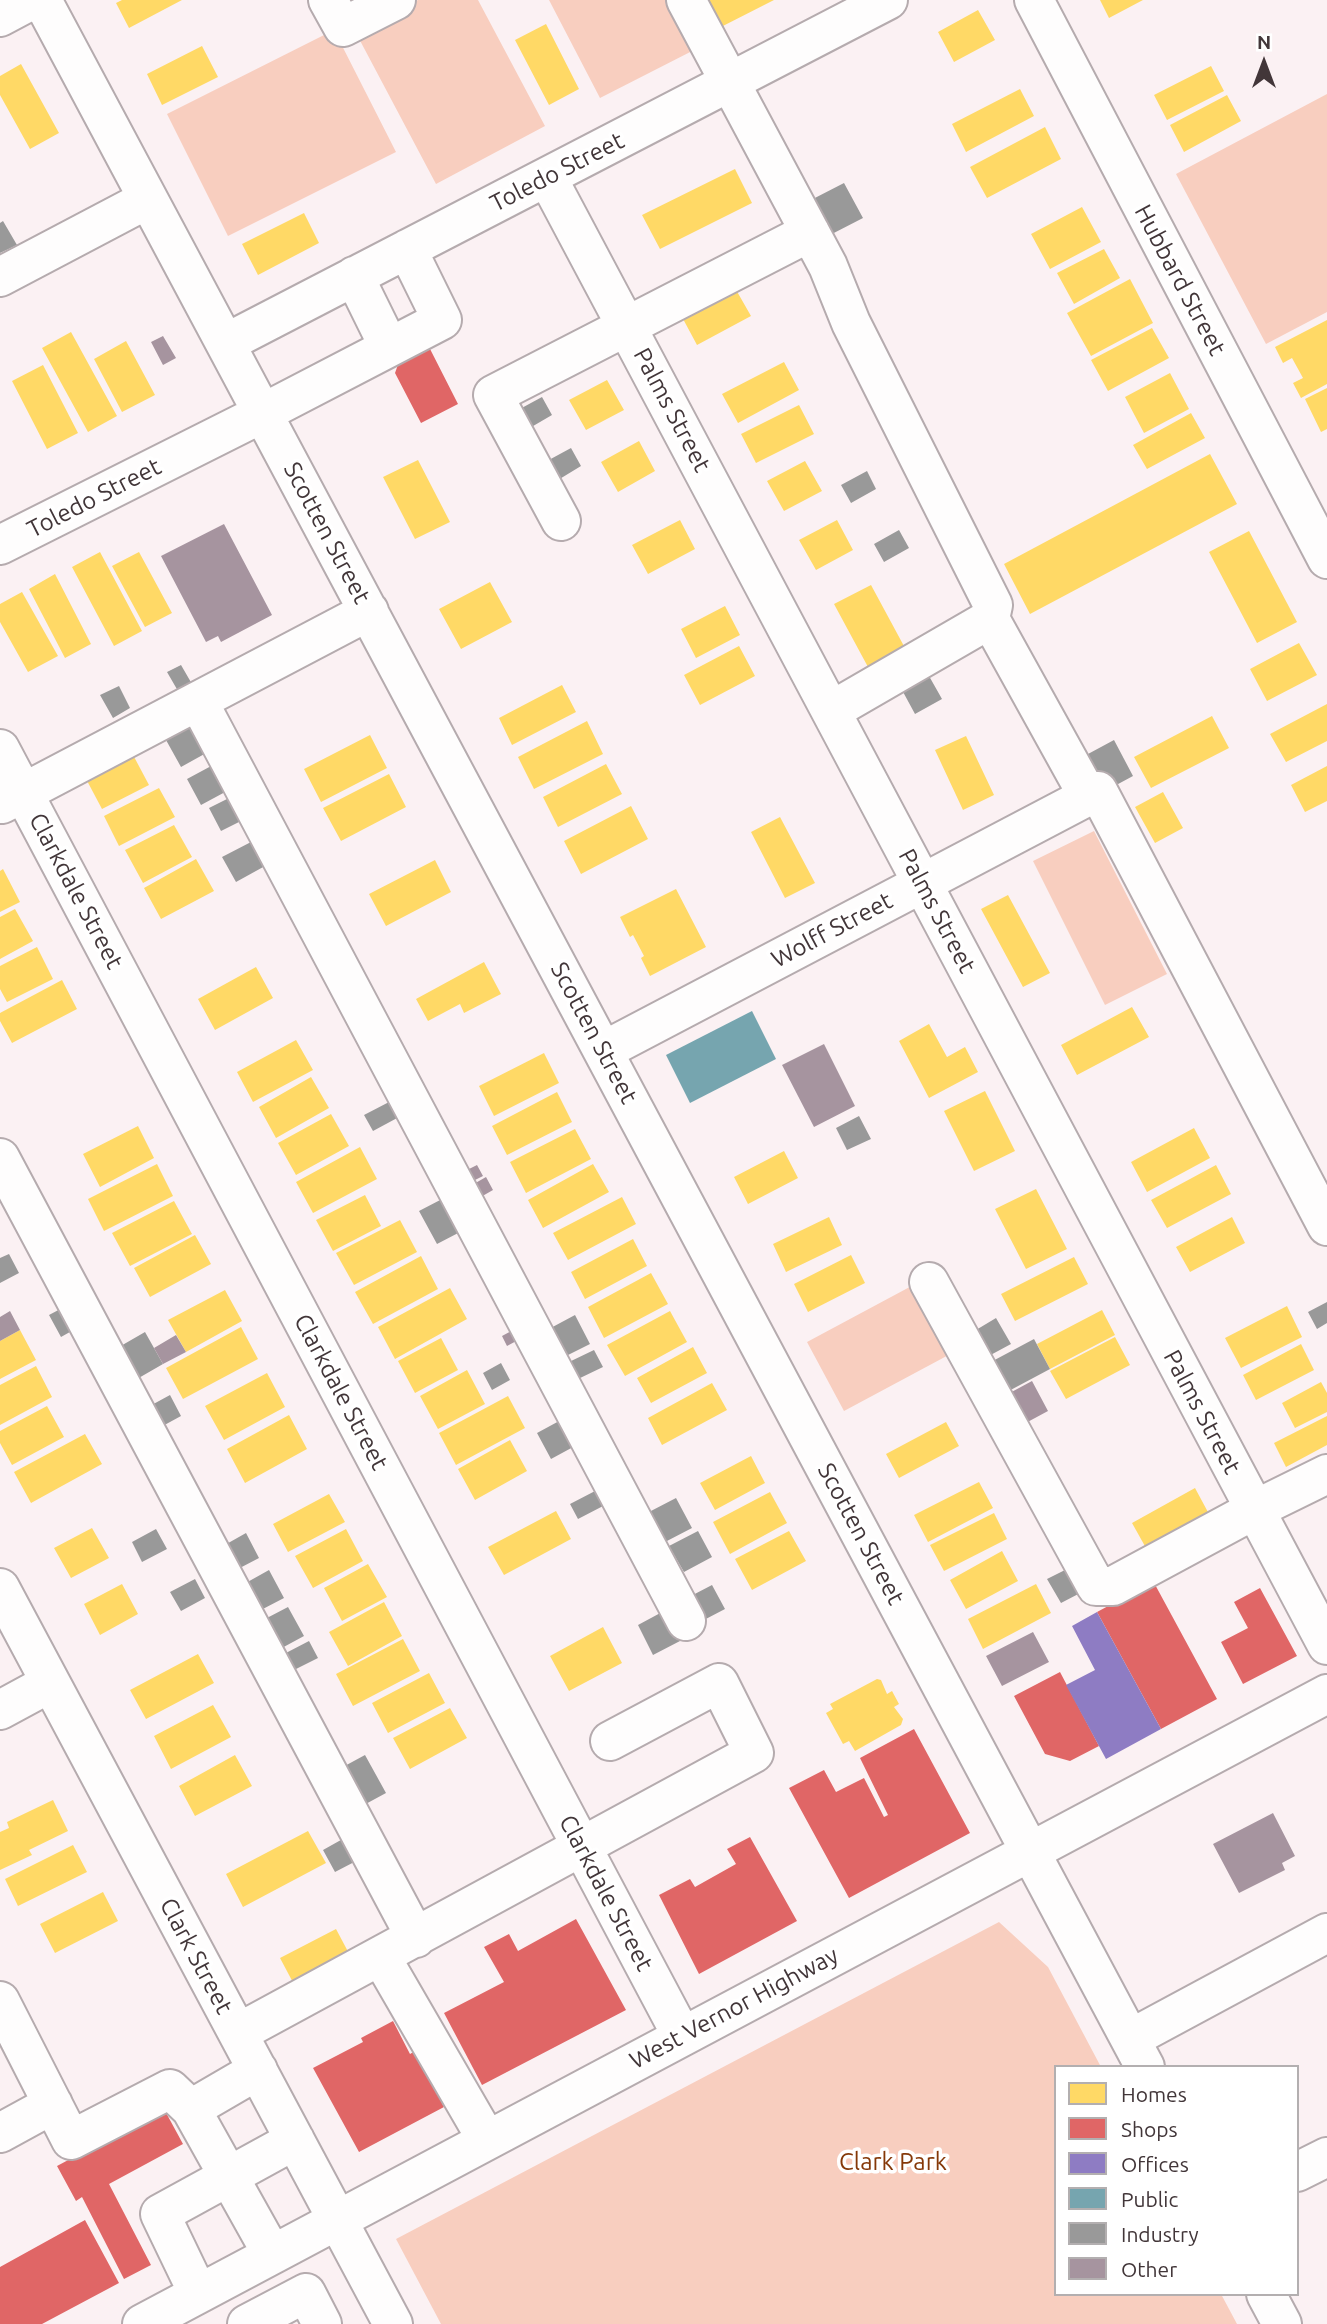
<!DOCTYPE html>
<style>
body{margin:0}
#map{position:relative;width:1327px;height:2324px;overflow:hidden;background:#fbf1f3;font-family:Ubuntu,sans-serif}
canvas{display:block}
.legend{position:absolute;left:1054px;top:2065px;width:245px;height:231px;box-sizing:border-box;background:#fff;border:2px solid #b3afb0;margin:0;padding:9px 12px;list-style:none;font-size:21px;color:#423639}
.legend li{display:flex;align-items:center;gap:14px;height:35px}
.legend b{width:35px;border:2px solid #b3afb0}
.north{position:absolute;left:1229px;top:28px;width:70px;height:70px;-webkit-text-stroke:5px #fff;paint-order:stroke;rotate:0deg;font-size:19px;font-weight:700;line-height:28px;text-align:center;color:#423639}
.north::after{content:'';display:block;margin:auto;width:24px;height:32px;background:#423639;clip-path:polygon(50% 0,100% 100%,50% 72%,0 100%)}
</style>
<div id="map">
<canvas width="1327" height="2324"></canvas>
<ul class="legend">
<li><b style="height:19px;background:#ffd966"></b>Homes</li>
<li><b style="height:19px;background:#e06666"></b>Shops</li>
<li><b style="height:19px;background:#8e7cc3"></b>Offices</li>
<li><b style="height:19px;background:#76a5af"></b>Public</li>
<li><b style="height:19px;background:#999"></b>Industry</li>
<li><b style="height:19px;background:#a6949f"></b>Other</li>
</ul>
<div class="north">N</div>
</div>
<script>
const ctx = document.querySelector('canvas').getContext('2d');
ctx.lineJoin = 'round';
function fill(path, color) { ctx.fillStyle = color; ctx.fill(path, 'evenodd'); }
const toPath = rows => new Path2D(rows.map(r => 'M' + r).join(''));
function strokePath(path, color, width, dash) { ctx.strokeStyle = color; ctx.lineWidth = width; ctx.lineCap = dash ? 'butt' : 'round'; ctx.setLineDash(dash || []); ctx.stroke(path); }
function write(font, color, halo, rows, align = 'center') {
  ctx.font = font + ' Ubuntu,sans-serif'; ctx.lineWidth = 7; ctx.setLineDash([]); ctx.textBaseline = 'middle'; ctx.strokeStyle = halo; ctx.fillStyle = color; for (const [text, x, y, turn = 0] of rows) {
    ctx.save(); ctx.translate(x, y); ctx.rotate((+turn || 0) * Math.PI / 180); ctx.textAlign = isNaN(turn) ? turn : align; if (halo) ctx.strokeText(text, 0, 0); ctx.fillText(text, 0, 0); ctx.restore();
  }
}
fill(toPath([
 [418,0,478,0,545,126,436,184,356,33],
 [549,0,676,0,700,47,600,98],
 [334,30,396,152,228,236,167,114],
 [1327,94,1327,312,1266,344,1176,174],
 [1094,831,1167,974,1105,1005,1033,861],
 [919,1282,956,1351,844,1411,807,1342],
 [999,1922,1048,1967,1101,2067,1056,2067,1056,2294,1221,2294,1237,2324,441,2324,396,2239]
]), '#f8cebf');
fill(toPath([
 [122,0,182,0,129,28,116,3],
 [702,0,774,0,717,29],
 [1100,0,1143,0,1109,18],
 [978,10,995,40,954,62,938,32],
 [546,24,579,89,549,105,515,40],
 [202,46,218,77,162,105,147,74],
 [21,64,59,133,30,149,0,95,0,76],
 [1211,66,1224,91,1167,120,1154,95],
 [1020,89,1034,116,966,152,952,124],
 [1227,95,1241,121,1184,152,1170,125],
 [1045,127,1061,159,987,198,970,167],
 [735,169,752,203,660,249,642,215],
 [1082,207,1101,242,1050,269,1031,234],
 [304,213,319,243,258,275,242,244],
 [1104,249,1120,278,1074,304,1057,273],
 [1130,279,1153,323,1091,356,1067,313],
 [735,288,751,316,697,345,682,317],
 [1327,320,1327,384,1301,398,1293,383,1303,378,1292,358,1283,363,1275,347],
 [1152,328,1169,358,1108,391,1091,360],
 [71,332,117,416,88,432,42,348],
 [126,341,155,395,122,412,94,359],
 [784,362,799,390,738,423,722,394],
 [43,365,78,433,47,449,12,381],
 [1170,373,1189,409,1144,433,1125,397],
 [607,380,624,410,586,430,569,400],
 [1327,388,1327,429,1321,432,1305,399],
 [799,405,814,434,756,463,741,434],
 [1191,413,1205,438,1147,469,1133,445],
 [639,441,655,471,618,492,601,462],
 [1210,454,1237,504,1030,614,1004,564],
 [418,460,450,522,415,539,383,477],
 [805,461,822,491,784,511,767,481],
 [680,520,695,549,648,574,632,545],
 [837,520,853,550,816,570,799,540],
 [1249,531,1297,622,1257,643,1209,552],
 [100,552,142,631,114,646,72,567],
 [139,552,172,613,145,627,112,566],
 [55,574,91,644,65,658,29,589],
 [490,582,512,622,461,649,439,609],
 [871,585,905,648,868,667,834,604],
 [22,592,58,656,28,672,0,622,0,604],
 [725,606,740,635,696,658,681,629],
 [1299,643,1317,675,1267,701,1250,669],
 [739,646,755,676,700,705,684,675],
 [562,685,576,712,512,745,499,718],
 [1327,704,1327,741,1286,762,1270,734],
 [1212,716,1229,748,1151,788,1134,757],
 [587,721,603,754,534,789,518,757],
 [370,735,387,768,321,802,304,769],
 [966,736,994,795,963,810,935,750],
 [132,753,149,785,102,809,85,777],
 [606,764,622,794,558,827,543,797],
 [1327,766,1327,801,1305,812,1291,785],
 [389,774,406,807,341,841,323,808],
 [159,788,175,817,119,846,104,816],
 [1163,792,1183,828,1155,843,1135,807],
 [631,806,648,839,581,874,564,841],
 [780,817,815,883,785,898,751,832],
 [174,825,192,857,143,883,125,850],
 [196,859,214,891,161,919,144,888],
 [435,860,451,892,386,926,369,894],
 [3,869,20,902,0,912,0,871],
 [676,889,706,947,650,976,641,958,644,956,633,935,630,937,620,917],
 [1008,895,1050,973,1023,987,981,909],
 [15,909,33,941,0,959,0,917],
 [37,947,53,979,7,1002,0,989,0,966],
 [484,962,501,994,464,1013,460,1004,428,1021,416,999],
 [256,967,273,998,215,1030,198,999],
 [62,980,77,1009,12,1043,0,1021,0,1013],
 [1132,1007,1149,1037,1077,1075,1061,1045],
 [929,1024,947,1057,965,1047,978,1072,929,1098,899,1041],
 [296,1040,313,1070,253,1102,237,1072],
 [544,1053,559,1083,494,1116,479,1086],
 [311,1077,329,1108,276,1138,259,1107],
 [985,1091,1015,1151,974,1171,944,1111],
 [557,1092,572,1122,507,1155,492,1126],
 [331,1114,349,1146,296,1175,278,1143],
 [138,1126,154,1158,100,1187,83,1154],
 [1194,1128,1210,1158,1147,1192,1131,1162],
 [575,1129,591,1159,526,1193,510,1162],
 [360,1147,377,1179,313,1213,296,1182],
 [784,1151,798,1178,748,1204,734,1177],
 [157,1164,173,1196,104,1231,88,1199],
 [593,1164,609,1192,543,1228,528,1200],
 [1216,1165,1231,1194,1167,1228,1151,1200],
 [1036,1189,1067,1249,1026,1269,995,1209],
 [365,1195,381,1226,333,1251,316,1220],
 [622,1197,636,1224,568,1260,553,1233],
 [174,1201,192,1234,130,1266,112,1233],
 [829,1217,842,1245,786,1272,773,1244],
 [1232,1217,1245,1243,1190,1272,1176,1247],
 [400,1220,417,1252,354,1285,336,1253],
 [195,1235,211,1264,150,1297,134,1268],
 [633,1239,647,1266,585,1299,571,1272],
 [851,1255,865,1283,808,1312,794,1284],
 [421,1256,438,1289,373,1324,355,1292],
 [1074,1257,1088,1284,1015,1321,1001,1294],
 [651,1273,668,1304,604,1338,588,1307],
 [450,1288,467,1319,395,1359,378,1327],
 [225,1290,242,1321,186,1352,168,1320],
 [1287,1306,1302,1337,1241,1368,1225,1338],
 [1102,1310,1115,1335,1050,1369,1037,1344],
 [670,1311,687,1342,625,1376,607,1345],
 [241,1327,258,1359,183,1399,166,1368],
 [20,1330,36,1360,0,1379,0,1341],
 [1115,1337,1130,1365,1066,1399,1050,1371],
 [441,1338,458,1370,415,1393,398,1361],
 [1301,1344,1314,1370,1256,1400,1243,1375],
 [693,1347,707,1373,651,1403,637,1378],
 [36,1366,52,1397,0,1425,0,1385],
 [467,1370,485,1404,438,1429,420,1396],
 [267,1373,285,1407,224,1440,205,1406],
 [1321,1382,1327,1393,1327,1412,1295,1428,1282,1403],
 [712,1383,727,1410,662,1445,648,1418],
 [508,1396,525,1428,456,1465,439,1433],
 [47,1406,64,1437,12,1465,0,1443,0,1431],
 [289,1415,307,1449,245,1483,227,1449],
 [1327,1416,1327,1445,1286,1467,1274,1443],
 [946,1422,959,1446,899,1478,886,1454],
 [85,1434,102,1464,31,1503,14,1472],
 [510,1440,527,1471,475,1500,458,1469],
 [751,1456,765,1483,715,1510,700,1483],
 [979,1482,993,1508,928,1542,914,1515],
 [1195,1488,1209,1514,1146,1548,1132,1523],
 [770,1492,787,1523,730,1554,713,1522],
 [329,1494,345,1522,288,1552,273,1524],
 [556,1511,571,1539,504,1575,488,1547],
 [994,1513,1007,1539,944,1571,930,1545],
 [92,1528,109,1558,71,1578,54,1548],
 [346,1529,363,1561,313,1588,295,1556],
 [789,1531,806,1561,752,1590,735,1559],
 [1002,1551,1018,1581,966,1609,950,1580],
 [368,1564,387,1597,342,1621,324,1588],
 [122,1584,138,1614,100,1635,84,1604],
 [1036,1584,1051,1613,983,1649,968,1619],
 [384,1602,402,1636,348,1666,329,1632],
 [603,1627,622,1663,569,1691,550,1656],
 [403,1639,420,1671,353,1706,336,1674],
 [198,1654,214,1683,146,1719,130,1690],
 [429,1673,445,1703,388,1733,372,1703],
 [877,1679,881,1680,887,1694,892,1691,899,1704,894,1707,903,1719,901,1725,855,1751,849,1741,843,1744,826,1713,833,1709,830,1704],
 [213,1705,231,1737,171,1769,154,1736],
 [450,1708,467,1738,410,1769,393,1738],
 [235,1755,252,1786,195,1816,179,1786],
 [53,1800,68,1831,29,1850,32,1855,0,1870,0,1832,9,1828,7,1822],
 [308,1831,326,1863,243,1907,226,1874],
 [73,1845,87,1872,18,1906,5,1879],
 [103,1892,118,1921,55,1953,40,1924],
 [336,1929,353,1961,297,1990,280,1958]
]), '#ffd966');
fill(toPath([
 [428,345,458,404,421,423,395,373,400,359],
 [1152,1579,1217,1699,1161,1729,1097,1612,1125,1597],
 [1260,1588,1297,1656,1243,1684,1221,1642,1248,1628,1234,1602],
 [1060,1672,1099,1746,1070,1761,1045,1754,1014,1696],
 [914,1729,970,1833,849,1898,789,1788,824,1770,836,1792,864,1778,884,1817,888,1815,860,1758],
 [750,1837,797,1921,699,1974,659,1895,690,1879,695,1887,736,1864,727,1849],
 [576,1919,626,2010,482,2085,444,2013,504,1982,484,1947,509,1934,518,1951],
 [393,2021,410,2054,415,2051,444,2107,359,2152,313,2068,363,2042,361,2038],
 [164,2109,183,2144,109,2184,151,2265,124,2279,82,2197,76,2201,57,2166],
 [85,2220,119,2283,42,2324,0,2324,0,2267]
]), '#e06666');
fill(toPath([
 [1097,1612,1161,1729,1106,1759,1066,1685,1095,1670,1072,1626]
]), '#8e7cc3');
fill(toPath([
 [752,1011,776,1059,690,1103,666,1055]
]), '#76a5af');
fill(toPath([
 [844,183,863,218,828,236,809,201],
 [3,221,17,245,0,253,0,223],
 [542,397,552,415,528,429,518,410],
 [571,448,581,466,558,480,547,461],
 [867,471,876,489,851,503,841,485],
 [899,530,909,548,884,562,874,544],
 [181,665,192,684,178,691,167,672],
 [929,676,942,699,915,714,902,690],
 [119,686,130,708,113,718,100,695],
 [193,725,208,752,181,767,166,740],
 [1114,740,1133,776,1107,790,1088,754],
 [213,765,227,791,201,805,187,779],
 [231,797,243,820,221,831,209,808],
 [251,842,265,866,236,882,222,857],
 [391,1101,399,1117,373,1131,364,1115],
 [859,1116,871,1139,847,1150,836,1128],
 [444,1198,462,1231,437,1244,419,1211],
 [9,1254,19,1273,0,1283,0,1258],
 [1327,1302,1327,1323,1317,1329,1308,1312],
 [66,1306,77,1328,61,1337,49,1315],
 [575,1315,590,1344,562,1358,547,1330],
 [996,1318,1011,1344,985,1358,971,1333],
 [145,1332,163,1364,137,1379,119,1347],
 [1034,1339,1050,1369,1005,1393,989,1363],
 [594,1350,603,1367,578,1379,569,1362],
 [501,1363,510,1380,492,1390,483,1373],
 [170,1395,181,1416,159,1428,148,1407],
 [561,1420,575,1446,551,1459,537,1433],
 [597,1490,605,1505,578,1519,570,1504],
 [676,1498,692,1528,665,1542,649,1512],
 [156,1529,167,1549,142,1562,132,1542],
 [698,1531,712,1557,684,1572,669,1546],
 [246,1533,259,1558,236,1570,223,1546],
 [1073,1566,1086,1590,1061,1603,1047,1579],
 [269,1570,284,1598,259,1611,244,1584],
 [195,1579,205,1598,181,1611,170,1592],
 [712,1585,725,1609,702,1621,689,1597],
 [288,1607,304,1636,280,1649,265,1619],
 [664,1611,680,1641,653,1655,638,1625],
 [309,1641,318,1658,292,1671,284,1654],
 [365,1755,386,1793,362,1806,341,1768],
 [348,1836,360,1859,335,1872,323,1850]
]), '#999');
fill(toPath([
 [163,336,176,358,163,365,151,342],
 [224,524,272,615,221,642,218,636,206,642,161,556],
 [824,1044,855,1106,814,1127,782,1065],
 [477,1165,483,1176,471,1182,465,1171],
 [486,1177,493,1190,479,1198,472,1185],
 [10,1311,20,1330,0,1341,0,1317],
 [515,1329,520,1339,507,1346,502,1336],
 [176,1335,186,1352,163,1364,154,1348],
 [1032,1381,1048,1411,1022,1425,1006,1395],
 [1033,1632,1049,1662,1002,1686,986,1656],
 [1273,1813,1295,1856,1282,1863,1285,1870,1239,1893,1213,1844]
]), '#a6949f');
const minor = toPath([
 [42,0,1145,2067],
 [328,0,343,27,396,0],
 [686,0,828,266,851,323,993,605,990,619,831,711],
 [1034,0,1327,559],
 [0,17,32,0],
 [547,177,1327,1645],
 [354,276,389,347],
 [0,277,148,199],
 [226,343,888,0],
 [561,521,493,395,810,232],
 [0,545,263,413,442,320,407,249],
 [990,619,1088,796],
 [198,701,686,1621],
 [0,749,682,2036],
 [2,804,369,611],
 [603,1051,1098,791,1327,1226],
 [0,1158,416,1938],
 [929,1282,1096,1586,1113,1586,1254,1510,1327,1474],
 [0,1588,393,2324],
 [0,1710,50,1683],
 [381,1957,487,2140],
 [0,2001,71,2140,170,2089,191,2109],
 [238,2033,754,1753,719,1683,610,1741],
 [1130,2039,1327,1933],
 [258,2070,191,2109,272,2254],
 [0,2133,53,2104],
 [1297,2172,1327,2157],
 [198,2293,160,2214,295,2140],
 [1266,2294,1282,2324],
 [142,2324,1327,1694],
 [247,2324,306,2293,322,2324]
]);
strokePath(minor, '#b5abae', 42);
strokePath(minor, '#fefdfd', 38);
write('24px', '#423639', '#fff', [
 ["Toledo Street",557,172,-27],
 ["Hubbard Street",1180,280,62],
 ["Palms Street",672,410,62],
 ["Toledo Street",94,498,-27],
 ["Scotten Street",327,533,62],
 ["Clarkdale Street",76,891,62],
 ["Palms Street",937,911,62],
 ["Wolff Street",832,930,-28],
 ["Scotten Street",594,1033,62],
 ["Clarkdale Street",341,1392,62],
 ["Palms Street",1202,1412,62],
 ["Scotten Street",861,1534,62],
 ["Clarkdale Street",606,1893,62],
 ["Clark Street",196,1956,62],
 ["West Vernor Highway",734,2008,-28]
]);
write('24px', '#853808', '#fff', [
 ["Clark Park",893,2162]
]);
</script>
